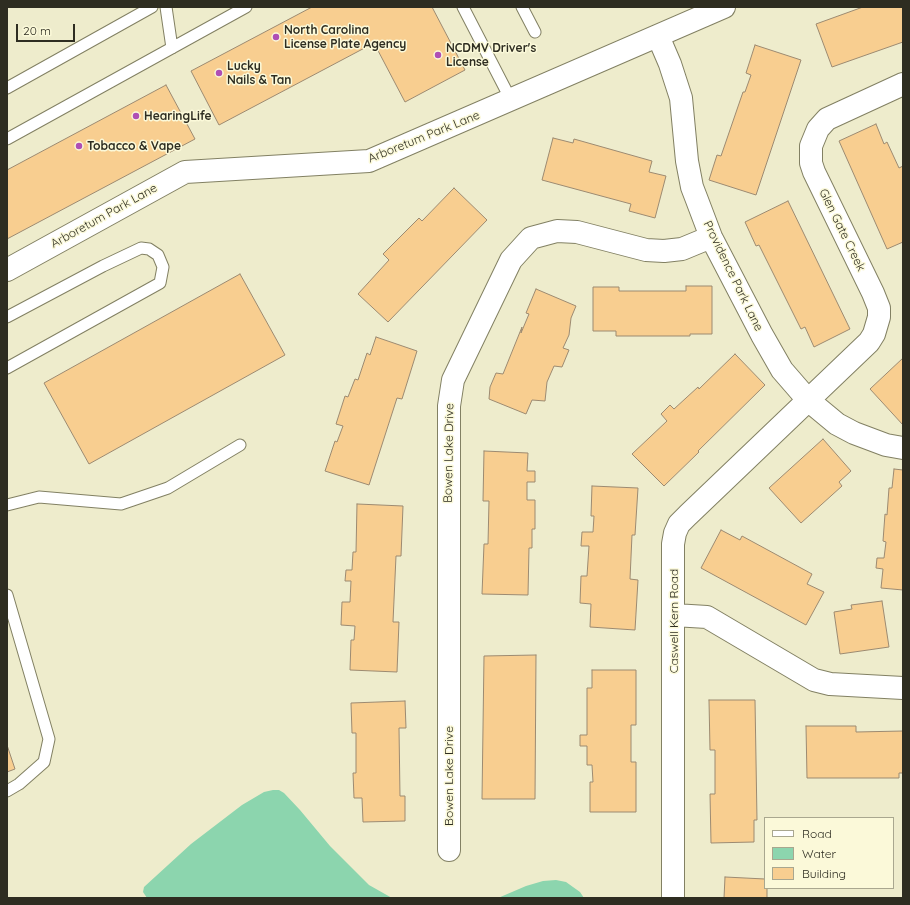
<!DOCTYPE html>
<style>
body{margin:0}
#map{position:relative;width:910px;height:905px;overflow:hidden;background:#eeeccc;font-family:Quicksand,sans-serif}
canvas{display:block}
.frame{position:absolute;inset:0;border:8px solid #2e2d21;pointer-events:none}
.legend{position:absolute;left:764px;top:817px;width:130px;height:72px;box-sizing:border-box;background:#fbf9d9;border:1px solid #a9a78f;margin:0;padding:5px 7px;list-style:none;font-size:12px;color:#2e2d21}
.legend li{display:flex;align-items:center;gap:8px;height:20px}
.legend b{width:20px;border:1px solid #a9a78f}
.scale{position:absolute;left:16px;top:24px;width:59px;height:18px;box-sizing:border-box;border:2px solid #2e2d21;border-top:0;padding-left:5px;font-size:12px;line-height:14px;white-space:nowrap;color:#2e2d21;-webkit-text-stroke:3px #fbf9d9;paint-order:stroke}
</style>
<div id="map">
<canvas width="910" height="905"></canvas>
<div class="frame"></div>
<ul class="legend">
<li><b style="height:5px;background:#fff"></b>Road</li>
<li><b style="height:11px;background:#8cd5ae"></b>Water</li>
<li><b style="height:11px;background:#f8ce90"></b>Building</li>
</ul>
<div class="scale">20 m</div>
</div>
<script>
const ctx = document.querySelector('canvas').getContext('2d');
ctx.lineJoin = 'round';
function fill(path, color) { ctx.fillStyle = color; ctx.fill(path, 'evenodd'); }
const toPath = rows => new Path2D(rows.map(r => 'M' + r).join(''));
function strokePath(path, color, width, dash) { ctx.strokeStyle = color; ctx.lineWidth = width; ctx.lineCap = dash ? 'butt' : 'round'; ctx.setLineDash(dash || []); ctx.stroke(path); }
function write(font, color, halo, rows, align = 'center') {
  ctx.font = font + ' Quicksand,sans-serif'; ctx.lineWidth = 3; ctx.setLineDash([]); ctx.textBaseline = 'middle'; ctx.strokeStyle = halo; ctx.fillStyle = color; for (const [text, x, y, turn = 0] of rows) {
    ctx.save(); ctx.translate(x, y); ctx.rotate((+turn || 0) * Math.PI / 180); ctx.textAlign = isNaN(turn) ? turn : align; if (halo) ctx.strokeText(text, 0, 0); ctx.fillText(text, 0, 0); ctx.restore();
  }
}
fill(toPath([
 [273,790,279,790,284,793,300,810,330,846,369,885,392,898,147,898,143,892,144,887,191,844,242,805,264,792],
 [556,880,566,882,580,892,584,898,498,898,526,886,543,881]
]), '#8cd5ae');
const building = toPath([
 [312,7,432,7,465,70,405,102,374,43,219,125,191,71,312,7],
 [863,7,903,7,903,42,832,67,816,24,863,7],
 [755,45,801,60,756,195,709,180,717,155,721,156,743,92,745,92,751,75,746,73,755,45],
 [166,85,195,139,7,239,7,170,166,85],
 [876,124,884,144,887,142,899,168,903,166,903,242,887,249,839,141,876,124],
 [553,138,573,143,574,139,652,161,649,172,666,176,655,218,629,211,631,204,542,180,553,138],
 [454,188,487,220,388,322,358,294,389,260,383,254,419,218,422,221,454,188],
 [788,201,850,329,814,347,805,327,801,329,759,245,756,246,745,222,788,201],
 [240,274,285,355,89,464,44,383,240,274],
 [686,286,712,286,712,334,690,334,690,336,616,336,616,331,593,331,593,287,619,287,619,291,686,291,686,286],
 [536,289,576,306,571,318,569,335,563,348,569,350,562,367,554,366,547,382,545,401,532,400,526,414,489,399,490,387,496,373,503,374,522,327,521,333,529,314,526,313,536,289],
 [376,337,417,351,402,399,397,398,369,485,325,471,335,441,337,442,343,426,336,424,345,396,348,397,355,379,358,380,367,353,370,355,376,337],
 [735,354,765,385,698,451,699,452,664,486,632,454,667,421,661,414,670,405,674,409,698,387,699,389,735,354],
 [903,358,903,425,870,389,903,358],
 [823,439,851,471,839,482,842,486,801,523,769,488,823,439],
 [484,451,528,453,527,471,535,471,535,482,527,482,527,500,535,500,535,529,532,529,532,548,529,548,528,595,482,594,484,544,488,544,489,501,483,501,484,451],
 [894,469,903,470,903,590,881,588,883,569,876,568,877,558,884,558,886,542,883,541,885,514,887,515,889,488,892,488,894,469],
 [592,486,638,488,635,535,632,535,630,579,638,580,635,630,590,627,591,604,580,603,581,576,587,576,589,546,581,546,582,532,593,532,594,516,591,516,592,486],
 [357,504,403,506,401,556,396,556,393,622,399,622,397,672,350,670,351,640,354,640,355,626,341,625,342,602,350,602,351,581,345,581,346,570,352,570,353,552,356,552,357,504],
 [721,530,740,540,742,536,812,574,807,584,824,592,806,625,701,568,721,530],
 [882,601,889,647,840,654,834,612,852,609,851,605,882,601],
 [536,655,535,799,482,799,484,656,536,655],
 [592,670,636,670,636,725,631,725,631,762,636,762,636,812,590,812,590,782,593,782,592,765,587,765,587,746,580,746,580,735,587,735,587,688,592,688,592,670],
 [709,700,755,700,757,820,754,820,754,842,711,843,710,794,715,794,715,750,710,750,709,700],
 [405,701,406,728,399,728,400,796,405,796,405,821,363,822,362,798,354,798,353,773,356,773,356,733,352,733,351,703,405,701],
 [806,726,856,726,856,732,903,731,903,773,899,773,899,778,807,778,806,726],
 [7,745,15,769,7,772,7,745],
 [725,877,765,879,765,888,767,888,767,898,724,898,725,877]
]);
fill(building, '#f8ce90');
strokePath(building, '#9c8a71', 1);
const lane = toPath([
 [166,7,172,48],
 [463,7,511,100],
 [522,7,535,32],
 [7,88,152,7],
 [7,139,246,7],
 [7,317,103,266,141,248,149,249,158,255,163,267,160,283,7,368],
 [7,505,39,497,121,504,168,488,240,445],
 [7,595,49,739,44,762,19,784,7,791]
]);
const street = toPath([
 [658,36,670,64,681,98,687,161,692,187,697,200,711,237,762,335,782,370,808,400,837,424,854,433,886,445,903,448],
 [7,270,185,172,369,161,724,7],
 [674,615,707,617,814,680,830,684,903,688],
 [449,850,449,406,453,380,511,260,531,238,557,231,577,232,646,250,664,251,682,249,711,237],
 [673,898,673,544,675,533,679,524,688,515,869,342,874,334,879,317,879,308,873,293,814,172,811,163,811,146,818,129,827,119,903,84]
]);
strokePath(lane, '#828063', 13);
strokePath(street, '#828063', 24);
strokePath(lane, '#fff', 11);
strokePath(street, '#fff', 22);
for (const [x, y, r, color] of [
 [276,37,4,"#af4eb5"],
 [438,55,4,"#af4eb5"],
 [219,73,4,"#af4eb5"],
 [136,116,4,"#af4eb5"],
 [79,146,4,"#af4eb5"]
]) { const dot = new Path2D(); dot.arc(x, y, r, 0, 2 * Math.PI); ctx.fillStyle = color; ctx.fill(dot); strokePath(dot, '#fbf9d9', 1.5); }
write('bold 12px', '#2e2d21', '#fbf9d9', [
 ["North Carolina",284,30],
 ["License Plate Agency",284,44],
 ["NCDMV Driver's",446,48],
 ["License",446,62],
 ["Lucky",227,66],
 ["Nails & Tan",227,80],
 ["HearingLife",144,116],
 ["Tobacco & Vape",87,146]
], 'left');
write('12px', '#2e2d21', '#fbf9d9', [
 ["Arboretum Park Lane",424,137,-22],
 ["Arboretum Park Lane",104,216,-29],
 ["Glen Gate Creek",842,230,64],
 ["Providence Park Lane",733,276,64],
 ["Bowen Lake Drive",449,453,-89],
 ["Caswell Kern Road",674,621,-90],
 ["Bowen Lake Drive",449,776,-90]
]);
</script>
